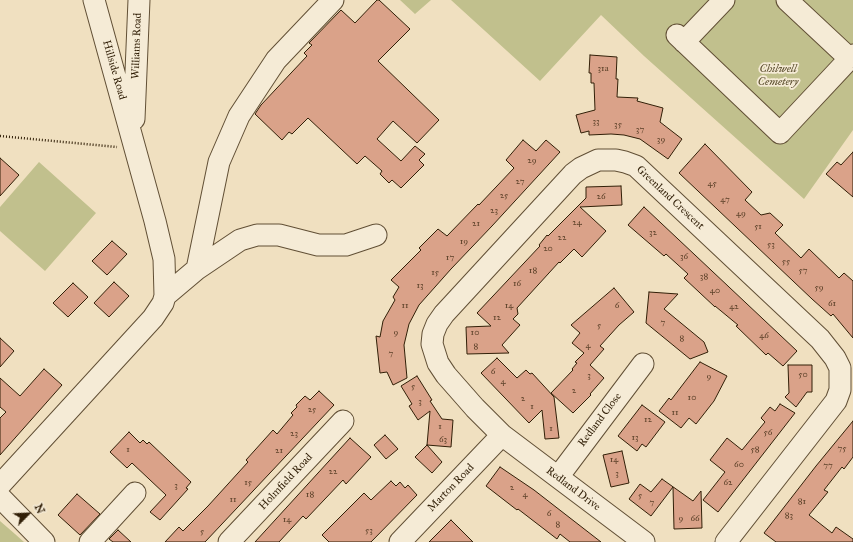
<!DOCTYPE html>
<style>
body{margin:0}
#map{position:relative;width:853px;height:542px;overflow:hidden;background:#f0e0c0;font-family:"IM FELL Great Primer",serif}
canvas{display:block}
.north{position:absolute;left:8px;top:494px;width:40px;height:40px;-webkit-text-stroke:3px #f5ebd6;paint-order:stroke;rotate:66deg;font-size:11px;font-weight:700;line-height:16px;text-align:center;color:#311f07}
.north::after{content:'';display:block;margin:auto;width:14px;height:18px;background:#311f07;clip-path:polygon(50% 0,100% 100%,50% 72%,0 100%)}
</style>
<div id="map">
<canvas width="853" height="542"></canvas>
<div class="north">N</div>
</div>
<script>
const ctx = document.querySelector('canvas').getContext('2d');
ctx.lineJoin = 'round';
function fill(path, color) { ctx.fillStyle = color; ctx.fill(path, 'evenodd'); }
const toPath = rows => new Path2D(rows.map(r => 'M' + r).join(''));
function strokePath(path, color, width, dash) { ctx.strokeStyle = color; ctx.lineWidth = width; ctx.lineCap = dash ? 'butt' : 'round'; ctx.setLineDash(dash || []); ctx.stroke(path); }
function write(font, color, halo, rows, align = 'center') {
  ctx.font = font + ' "IM FELL Great Primer",serif'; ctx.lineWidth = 3.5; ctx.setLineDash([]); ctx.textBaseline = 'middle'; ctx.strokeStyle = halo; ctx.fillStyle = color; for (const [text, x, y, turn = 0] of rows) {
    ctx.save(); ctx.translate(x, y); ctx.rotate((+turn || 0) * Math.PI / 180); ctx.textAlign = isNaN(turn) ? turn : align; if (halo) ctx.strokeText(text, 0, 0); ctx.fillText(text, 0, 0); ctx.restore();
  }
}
fill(toPath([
 [400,0,431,0,415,14],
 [451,0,853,0,853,130,804,199,644,56,601,15,540,81],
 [39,162,96,213,45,271,0,231,0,207],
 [0,521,15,534,24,542,0,542]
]), '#c1c08d');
const building = toPath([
 [377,0,379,0,410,29,378,61,439,120,417,143,393,121,377,139,401,161,415,146,425,154,419,160,424,165,401,188,392,180,389,183,380,174,382,171,365,156,357,164,308,118,292,134,289,132,282,140,255,114,261,105,307,56,304,53,312,45,309,43,341,10,355,23,377,0],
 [590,55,617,57,616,79,618,79,617,97,638,98,637,101,663,108,660,122,682,139,668,159,640,139,624,135,611,134,589,135,589,131,581,133,576,115,595,110,594,83,591,83,591,73,589,73,590,55],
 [523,140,536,151,546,140,560,152,492,226,451,269,419,305,409,324,404,345,407,378,393,385,387,372,380,373,376,336,380,337,383,321,395,300,393,297,399,287,391,280,421,250,419,248,438,229,447,236,478,204,479,205,514,168,506,160,523,140],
 [705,144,752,192,745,200,761,215,770,213,783,225,775,233,801,258,809,249,839,278,844,273,853,281,853,338,833,314,831,316,812,299,679,173,705,144],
 [853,152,853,197,826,174,837,162,841,165,853,152],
 [0,158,19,175,0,196,0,158],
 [621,186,622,205,580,207,606,231,582,257,574,249,560,263,559,262,517,308,518,314,513,319,520,325,502,345,509,353,467,354,466,327,491,326,477,313,540,246,539,245,547,235,548,236,586,198,586,187,621,186],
 [644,207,797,351,783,366,768,353,766,355,736,326,738,325,715,306,715,307,684,278,688,274,666,254,664,256,628,225,644,207],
 [112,241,127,254,107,275,92,261,112,241],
 [114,282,129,296,109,317,94,303,114,282],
 [73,283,88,297,68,317,53,303,73,283],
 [614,288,634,312,619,325,600,346,604,349,590,365,604,378,590,394,591,395,573,413,551,393,573,370,572,369,577,363,575,362,584,353,572,343,580,333,571,325,614,288],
 [649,292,678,294,664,309,704,342,708,352,690,359,646,323,649,292],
 [0,338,14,351,0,367,0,338],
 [497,358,517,378,526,370,530,374,532,373,554,397,559,438,545,439,542,410,529,423,481,373,497,358],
 [700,362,727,376,714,401,696,424,689,418,681,428,659,411,669,398,671,400,700,362],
 [788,365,812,365,812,392,807,392,796,407,785,397,789,393,788,365],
 [44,369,62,385,0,455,0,418,6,412,0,407,0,378,20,396,44,369],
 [417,376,432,400,430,401,442,419,453,420,451,447,427,445,430,411,418,420,409,406,412,404,401,386,417,376],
 [319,391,334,405,205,542,165,542,179,527,183,531,208,506,248,462,246,460,273,430,277,434,293,415,291,413,297,407,296,405,305,396,310,400,319,391],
 [780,404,795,413,718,512,703,500,725,472,710,460,727,438,742,450,765,422,761,418,770,407,775,411,780,404],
 [642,405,665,422,646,447,642,444,637,451,618,436,642,405],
 [853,421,853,457,844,469,842,467,824,490,828,492,809,515,832,533,836,527,853,539,853,542,776,542,764,533,816,466,853,421],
 [129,432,140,443,143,440,147,444,149,442,191,482,186,488,188,489,160,520,150,512,166,495,132,463,127,468,110,452,129,432],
 [385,435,398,449,386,459,374,445,385,435],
 [350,438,371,457,346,484,343,480,306,519,303,516,279,542,255,542,350,438],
 [427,445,442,462,432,473,415,457,427,445],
 [622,451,629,483,611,487,603,455,622,451],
 [500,467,534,490,601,542,570,542,560,534,557,539,518,509,517,510,486,486,500,467],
 [662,479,693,501,701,491,702,528,674,529,673,487,651,516,629,499,640,484,651,492,662,479],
 [391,481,396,486,400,482,405,488,408,485,417,495,371,542,329,542,322,535,364,493,371,500,391,481],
 [77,494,100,514,80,535,58,515,77,494],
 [451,520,473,542,429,542,451,520],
 [118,530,131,542,113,542,109,539,118,530]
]);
fill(building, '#daa289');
strokePath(building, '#311f07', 1);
const minor = toPath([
 [94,0,155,221,164,259,165,296],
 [787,0,849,58],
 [677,35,780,133,853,55],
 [684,42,724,0],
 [134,119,139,0],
 [197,269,219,162,239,116,276,60,333,0],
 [558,477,643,364],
 [0,485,153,318,163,303,165,296,197,269,240,240,257,235,279,235,318,245,346,245,376,235],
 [0,497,44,542],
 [90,542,135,493],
 [229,542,343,421],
 [400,542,502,435],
 [644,542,502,435,475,408,446,375,438,363,432,344,433,334,437,324,444,314,573,174,581,168,598,160,616,160,625,162,636,166,820,339,835,358,840,368,840,390,836,401,726,542]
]);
strokePath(minor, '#614f35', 23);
strokePath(toPath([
 [0,136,117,147]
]), '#311f07', 2.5, [1, 2]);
strokePath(minor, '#f5ebd6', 21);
write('9px', '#5b4028', null, [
 ["31a",603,69],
 ["33",596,122],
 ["35",618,125],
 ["37",640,130],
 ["39",661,140],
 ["29",532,161],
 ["27",520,182],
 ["45",712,184],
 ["25",504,196],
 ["26",601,197],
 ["47",725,200],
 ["23",494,211],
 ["49",741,214],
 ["24",577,223],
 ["21",476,224],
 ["51",758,227],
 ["32",653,233],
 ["22",562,238],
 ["19",464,242],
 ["53",771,245],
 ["20",548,249],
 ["36",684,257],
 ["17",450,258],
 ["55",786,262],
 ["18",533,271],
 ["57",803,271],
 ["15",435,273],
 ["38",704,277],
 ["16",517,284],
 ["13",420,286],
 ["59",819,288],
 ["40",715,291],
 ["61",832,304],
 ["11",405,306],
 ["14",509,306],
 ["6",617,306],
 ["42",734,307],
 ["12",497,318],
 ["7",663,323],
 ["5",599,326],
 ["9",396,333],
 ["10",475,333],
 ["46",764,336],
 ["8",682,339],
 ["4",588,346],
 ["8",476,347],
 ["7",391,354],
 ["6",493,372],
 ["50",803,375],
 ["3",589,376],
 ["9",709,377],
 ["4",503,382],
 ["5",413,387],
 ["2",574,391],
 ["10",692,398],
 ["2",523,399],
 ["3",420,402],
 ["1",532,407],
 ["25",312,410],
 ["11",675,413],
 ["12",648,420],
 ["1",440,427],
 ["1",551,429],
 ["56",768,433],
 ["23",294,434],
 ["13",635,438],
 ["63",443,440],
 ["75",842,449],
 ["1",128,450],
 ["58",755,450],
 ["21",279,451],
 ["14",614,460],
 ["60",739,465],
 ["77",828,466],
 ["22",333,472],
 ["3",617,474],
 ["15",248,483],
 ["62",728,483],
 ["3",176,486],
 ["2",512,488],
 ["18",310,495],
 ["4",525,495],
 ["5",640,496],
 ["11",233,500],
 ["81",802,502],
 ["7",652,503],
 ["6",549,514],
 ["83",789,516],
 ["9",681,519],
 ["66",695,519],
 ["14",287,520],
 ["8",558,525],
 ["53",369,531],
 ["5",202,532]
]);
write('11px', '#311f07', '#f5ebd6', [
 ["Williams Road",137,46,-88],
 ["Hillside Road",114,70,74],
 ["Greenland Crescent",670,198,43],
 ["Redland Close",600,420,-53],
 ["Holmfield Road",286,482,-47],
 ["Marton Road",451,488,-46],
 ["Redland Drive",573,489,37]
]);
write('italic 11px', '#5c4f2f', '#f5ebd6', [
 ["Chilwell",778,69],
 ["Cemetery",778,82]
]);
</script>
